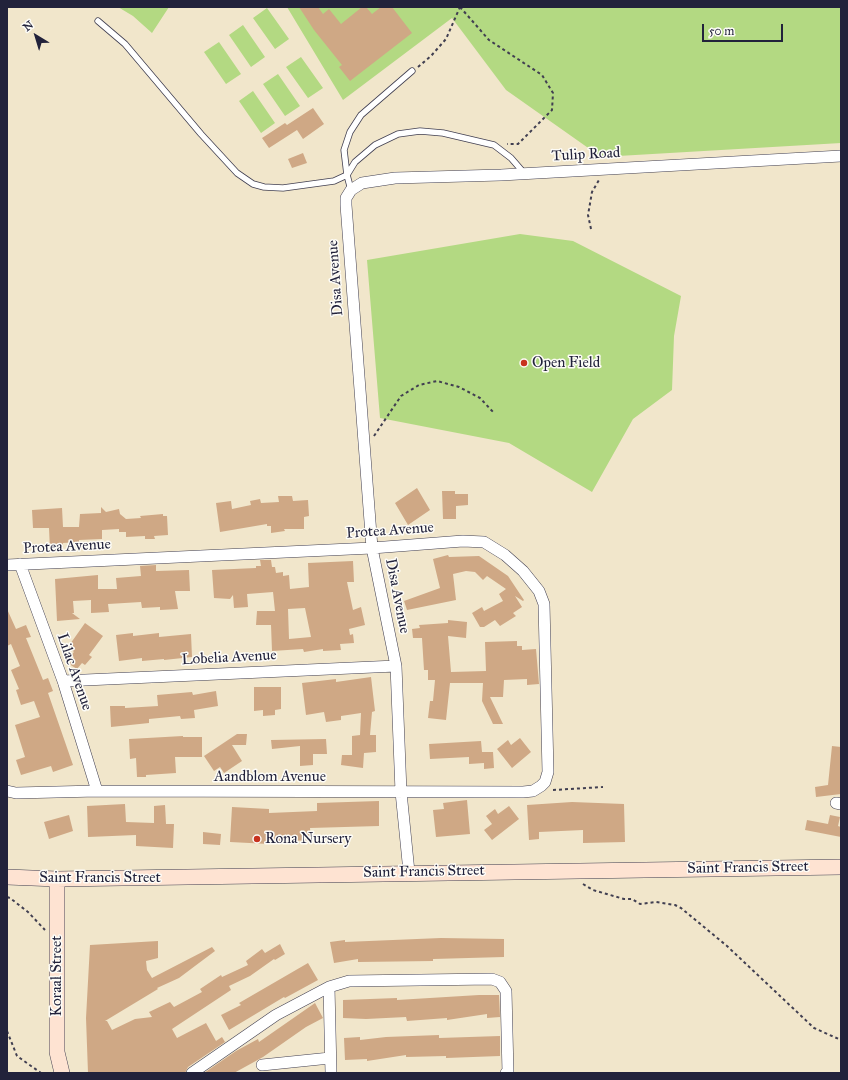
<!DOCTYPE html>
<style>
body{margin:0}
#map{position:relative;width:848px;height:1080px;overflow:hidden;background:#f1e6cb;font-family:"IM FELL Great Primer",serif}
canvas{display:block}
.frame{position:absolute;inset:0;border:8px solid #22223b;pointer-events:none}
.north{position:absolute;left:16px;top:16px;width:40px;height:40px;-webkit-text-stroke:3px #fdfcf7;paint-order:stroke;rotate:322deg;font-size:11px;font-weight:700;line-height:16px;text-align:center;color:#22223b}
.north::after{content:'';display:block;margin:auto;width:14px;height:18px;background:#22223b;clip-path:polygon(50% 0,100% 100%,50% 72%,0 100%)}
.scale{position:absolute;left:702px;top:24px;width:81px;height:18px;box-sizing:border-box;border:2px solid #22223b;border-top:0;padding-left:5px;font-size:12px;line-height:14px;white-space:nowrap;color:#22223b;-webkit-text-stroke:3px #fdfcf7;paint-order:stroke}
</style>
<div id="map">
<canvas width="848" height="1080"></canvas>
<div class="frame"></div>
<div class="north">N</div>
<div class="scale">50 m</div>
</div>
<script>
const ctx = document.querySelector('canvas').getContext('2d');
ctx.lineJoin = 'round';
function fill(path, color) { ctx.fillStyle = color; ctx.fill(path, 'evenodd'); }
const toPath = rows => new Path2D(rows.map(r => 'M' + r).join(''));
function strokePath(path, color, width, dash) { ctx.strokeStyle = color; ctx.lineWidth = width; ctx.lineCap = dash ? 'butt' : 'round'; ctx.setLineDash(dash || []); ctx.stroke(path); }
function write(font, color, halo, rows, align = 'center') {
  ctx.font = font + ' "IM FELL Great Primer",serif'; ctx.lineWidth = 3; ctx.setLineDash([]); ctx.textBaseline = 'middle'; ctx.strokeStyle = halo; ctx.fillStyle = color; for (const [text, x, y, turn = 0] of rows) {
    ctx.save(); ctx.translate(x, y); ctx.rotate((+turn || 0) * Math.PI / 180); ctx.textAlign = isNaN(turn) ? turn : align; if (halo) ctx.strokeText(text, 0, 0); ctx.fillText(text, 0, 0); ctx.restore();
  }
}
fill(toPath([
 [118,7,169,7,152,33,133,16],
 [287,7,841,7,841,143,601,157,506,90,452,18,343,100],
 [267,8,289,39,275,49,253,18],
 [243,25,265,57,251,67,229,35],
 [219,42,241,74,226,84,204,52],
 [301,57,323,88,308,98,286,67],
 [278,74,300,106,285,116,263,84],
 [253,91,275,123,261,133,239,101],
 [520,234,573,241,681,296,674,336,672,390,633,419,592,492,509,443,380,418,367,260]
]), '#b3d982');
fill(toPath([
 [299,7,318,7,323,14,329,9,341,24,362,7,366,7,372,14,381,7,392,7,412,33,350,81,339,67,342,65,314,30],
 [313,108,324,124,303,139,297,130,269,148,262,138,285,123,287,125],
 [303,153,307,163,292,168,288,159],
 [417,488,430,510,408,525,395,503],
 [442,491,455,491,455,494,468,494,468,505,456,506,456,519,443,519],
 [278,496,292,496,293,501,308,500,309,516,304,517,304,529,284,529,285,531,271,533,271,526,267,526,267,524,220,532,216,503,231,501,232,509,251,505,250,501,260,499,261,503,279,502],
 [101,507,106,512,119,509,120,514,126,519,141,518,140,516,163,514,163,516,167,516,168,535,154,536,155,539,145,539,145,536,126,537,126,532,119,532,119,529,102,530,102,539,79,540,79,542,63,543,63,550,50,550,49,528,33,528,32,510,62,508,63,527,79,527,80,514,101,513],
 [448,555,449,557,479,556,508,576,524,600,523,601,515,596,522,607,513,613,516,616,500,626,495,620,484,627,480,627,472,613,482,607,484,611,503,601,499,594,506,589,487,576,483,580,475,572,466,571,453,574,456,600,407,610,404,601,440,588,433,559],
 [260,560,271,560,272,567,275,567,276,573,283,572,283,576,289,575,290,589,309,587,308,563,353,561,354,582,347,582,353,610,361,607,365,625,349,629,350,635,353,634,354,643,340,644,341,650,323,651,323,649,304,652,303,649,272,651,271,625,256,625,257,611,275,611,273,592,247,594,248,607,234,608,233,595,230,599,214,598,212,570,256,568,256,566,261,566],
 [305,608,311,637,289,639,288,609],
 [156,565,156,571,189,570,190,591,175,591,178,609,160,610,160,607,142,608,141,602,108,604,109,612,91,613,91,600,73,601,74,613,72,613,80,619,57,621,55,579,98,575,98,589,117,589,116,578,141,576,140,566],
 [7,609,16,629,26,625,31,637,26,638,43,680,48,678,53,691,48,693,73,765,53,772,51,766,21,775,16,760,25,757,15,725,40,717,34,701,21,705,16,690,19,689,11,670,20,666,11,644,7,646],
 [448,620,467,622,466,638,448,636,451,672,486,671,485,642,517,641,517,646,522,646,522,650,536,649,539,684,527,685,527,679,504,680,503,697,490,697,503,724,493,724,482,701,483,683,450,683,446,720,428,718,430,701,433,701,435,680,428,680,428,670,424,670,422,638,413,638,412,629,420,628,419,625,448,623],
 [85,623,103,636,89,655,92,657,85,665,82,663,77,669,69,664,74,657,71,655,74,652,68,647],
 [133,633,133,636,159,633,159,637,191,634,192,657,164,660,164,659,142,661,142,658,119,661,116,635],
 [371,677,375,711,372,712,370,735,376,735,376,752,364,753,363,768,341,765,342,755,352,755,352,736,360,735,361,713,341,716,341,720,326,722,324,712,306,715,302,683,336,679,336,682],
 [254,687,281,687,281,709,275,710,275,715,263,716,263,710,254,711],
 [216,691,218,706,194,710,195,718,181,719,180,716,149,719,149,723,111,727,110,706,125,706,125,708,158,706,157,695,192,692,193,695],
 [237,734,247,734,246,745,232,745,242,761,224,773,220,767,214,771,204,756],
 [183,736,183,737,202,737,202,757,175,757,176,773,146,775,146,777,137,777,136,758,130,759,129,739],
 [520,738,531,752,512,768,497,749,508,740,511,745],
 [326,739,327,754,313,754,313,765,300,766,300,746,272,749,271,740],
 [481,741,482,752,493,752,494,768,484,769,484,763,469,764,469,757,430,759,429,744],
 [832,746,841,747,841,794,816,797,815,787,828,785],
 [467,800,470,834,436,837,433,810,444,809,443,803],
 [379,801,379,826,310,828,311,840,269,842,269,844,230,842,232,807,269,809,269,813,317,811,317,803],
 [572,802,624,804,625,842,583,843,583,830,539,832,539,839,529,840,527,805],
 [125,804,126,822,154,823,154,806,165,805,166,824,174,824,173,848,136,846,136,835,88,837,87,806],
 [509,806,519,819,492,840,484,830,492,824,486,816,495,809,498,814],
 [69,815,73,831,49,839,44,822],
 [830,815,840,817,838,826,841,827,841,837,805,830,807,820,828,824],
 [203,832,221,834,220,845,203,844],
 [441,938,504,939,504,957,433,959,433,961,358,962,358,959,334,963,330,942,345,940,345,942],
 [158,941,158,958,146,961,147,970,152,978,212,947,215,951,179,978,157,988,158,989,105,1021,107,1021,112,1030,135,1019,152,1017,149,1012,170,1002,174,1007,202,992,200,989,221,975,222,977,248,965,246,961,262,949,265,953,280,944,285,954,275,960,274,959,250,976,229,986,231,990,172,1029,177,1038,206,1023,216,1041,222,1037,225,1042,188,1067,185,1073,88,1073,86,1018,90,945],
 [308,963,318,980,285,998,284,997,229,1030,221,1015,241,1005,239,1003],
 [479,995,499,995,500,1017,487,1018,487,1014,447,1020,447,1018,407,1021,406,1017,366,1019,343,1018,343,1000,397,998,397,1000],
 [315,1003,323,1018,306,1027,263,1057,234,1073,204,1073,236,1051,258,1039,259,1042],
 [439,1035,439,1038,500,1036,500,1056,446,1058,446,1056,406,1057,406,1055,367,1061,367,1059,345,1060,344,1038,360,1037,360,1040,386,1037]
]), '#cfa885');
const lane = toPath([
 [98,21,125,44,201,134,237,173,253,184,264,187,283,188,334,181,347,175,355,162,375,145,398,134,420,131,443,133,494,145,511,158,524,173],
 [351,190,347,175,344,150,350,132,361,115,412,71]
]);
const street = toPath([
 [20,564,63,681,97,791],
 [7,565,372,548,463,541,484,542,505,555,523,571,539,591,544,604,548,772,545,782,541,786,533,791,523,792,97,791,16,793,7,791],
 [63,681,396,666],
 [836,803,841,804],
 [409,872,401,792,396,666,372,548,346,205,346,198,351,190,362,183,395,178,501,175,841,156],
 [329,987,331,1073],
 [262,1065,330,1058],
 [192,1073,276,1015,329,987,349,981,492,979,500,982,506,991,508,1073,506,1073]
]);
const secondary = toPath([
 [7,877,57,879,841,867],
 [57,879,57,1052,62,1073]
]);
strokePath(lane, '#413f51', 7);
strokePath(street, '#413f51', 12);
strokePath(secondary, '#413f51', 16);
strokePath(toPath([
 [460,7,489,40,542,75,553,93,552,110,518,144,507,144],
 [418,67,431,56,446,39,460,7],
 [591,229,588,215,592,192,599,180],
 [374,436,401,396,419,385,437,381,459,387,480,398,494,413],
 [553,790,603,787],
 [583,884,593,890,624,899,632,899,640,904,656,902,675,905,681,908,727,946,814,1028,841,1040],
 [7,897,10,898,28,912,45,930],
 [7,1031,17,1056,41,1073]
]), '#413f51', 2, [3, 3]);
strokePath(lane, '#fff', 5.5);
strokePath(street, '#fff', 11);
strokePath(secondary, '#fee3d2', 15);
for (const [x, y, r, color] of [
 [524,363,4,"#c8321e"],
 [257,839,4,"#c8321e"]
]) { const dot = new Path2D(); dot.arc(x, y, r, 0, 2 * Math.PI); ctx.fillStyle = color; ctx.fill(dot); strokePath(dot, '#fdfcf7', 1.5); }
write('15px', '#22223b', '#fdfcf7', [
 ["Tulip Road",586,155,-3],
 ["Disa Avenue",336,278,-94],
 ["Protea Avenue",390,531,-4],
 ["Protea Avenue",67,547,-3],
 ["Disa Avenue",397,596,79],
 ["Lobelia Avenue",229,658,-3],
 ["Lilac Avenue",74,672,71],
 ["Aandblom Avenue",270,777],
 ["Saint Francis Street",748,868,-1],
 ["Saint Francis Street",424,872,-1],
 ["Saint Francis Street",100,878],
 ["Koraal Street",57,976,-90]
]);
write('15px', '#22223b', '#fdfcf7', [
 ["Open Field",532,363],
 ["Rona Nursery",265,839]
], 'left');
</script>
